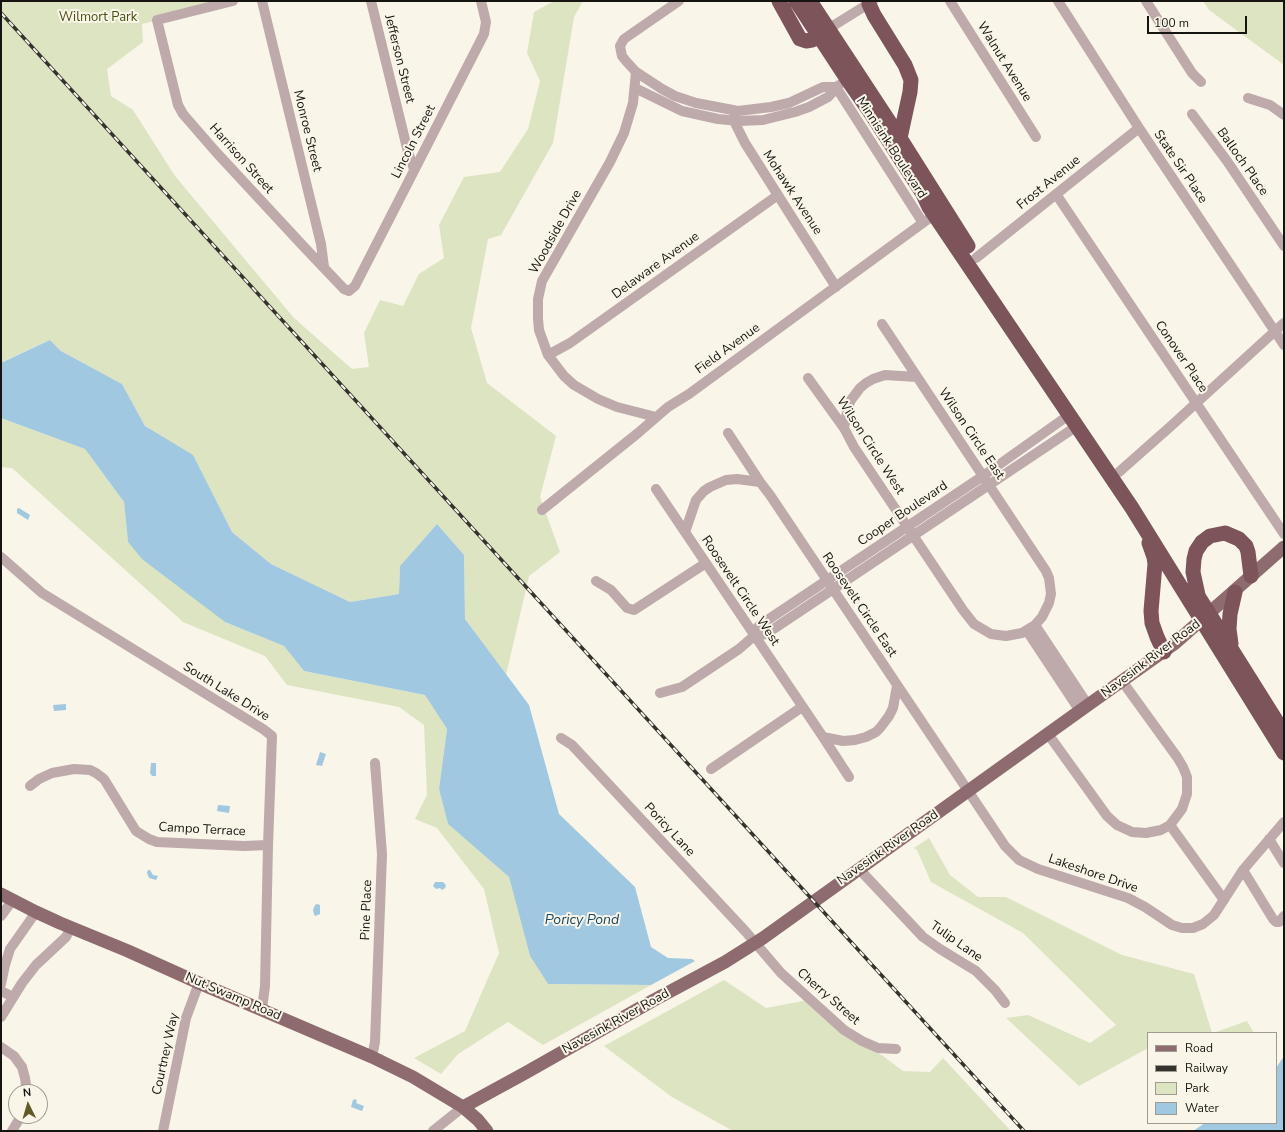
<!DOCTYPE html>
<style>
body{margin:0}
#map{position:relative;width:1285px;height:1132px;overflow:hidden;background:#f9f5e9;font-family:"Nunito Sans",sans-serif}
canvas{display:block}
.frame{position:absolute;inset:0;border:2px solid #161410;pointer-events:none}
.legend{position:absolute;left:1147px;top:1032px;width:130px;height:92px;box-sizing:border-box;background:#f9f5e9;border:1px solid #9e9b92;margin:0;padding:5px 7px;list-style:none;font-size:12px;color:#161410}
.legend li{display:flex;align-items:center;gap:8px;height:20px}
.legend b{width:20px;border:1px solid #9e9b92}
.north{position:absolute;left:8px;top:1084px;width:40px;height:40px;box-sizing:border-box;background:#f9f5e9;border:1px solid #9e9b92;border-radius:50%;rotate:355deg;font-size:11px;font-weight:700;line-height:16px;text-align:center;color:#161410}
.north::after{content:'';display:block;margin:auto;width:14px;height:18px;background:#615a26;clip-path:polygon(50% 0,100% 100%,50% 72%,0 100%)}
.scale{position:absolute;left:1147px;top:16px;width:100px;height:18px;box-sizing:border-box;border:2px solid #161410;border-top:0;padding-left:5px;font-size:12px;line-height:14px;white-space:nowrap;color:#161410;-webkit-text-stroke:3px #f9f5e9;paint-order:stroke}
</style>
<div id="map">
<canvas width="1285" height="1132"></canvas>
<div class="frame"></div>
<ul class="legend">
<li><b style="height:5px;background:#8e6b6f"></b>Road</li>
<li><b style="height:5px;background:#35332e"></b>Railway</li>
<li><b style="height:11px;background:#dce4c1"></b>Park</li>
<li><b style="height:11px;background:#a0c8e0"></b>Water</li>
</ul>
<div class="north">N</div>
<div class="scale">100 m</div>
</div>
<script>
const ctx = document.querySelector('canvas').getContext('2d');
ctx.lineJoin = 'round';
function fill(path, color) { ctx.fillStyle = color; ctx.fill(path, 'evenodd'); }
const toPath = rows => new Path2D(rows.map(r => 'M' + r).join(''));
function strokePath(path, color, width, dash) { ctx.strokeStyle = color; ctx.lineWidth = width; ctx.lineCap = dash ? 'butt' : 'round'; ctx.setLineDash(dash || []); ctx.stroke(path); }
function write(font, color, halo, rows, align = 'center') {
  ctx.font = font + ' "Nunito Sans",sans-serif'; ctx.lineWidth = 4; ctx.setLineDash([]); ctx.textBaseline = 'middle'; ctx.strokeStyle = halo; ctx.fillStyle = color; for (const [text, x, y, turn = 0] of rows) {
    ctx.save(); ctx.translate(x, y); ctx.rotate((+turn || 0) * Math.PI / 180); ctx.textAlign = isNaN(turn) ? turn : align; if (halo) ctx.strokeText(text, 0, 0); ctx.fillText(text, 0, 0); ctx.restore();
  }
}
fill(toPath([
 [1,1,233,1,142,24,143,42,107,69,111,96,133,110,175,176,294,318,352,369,369,367,364,333,380,300,403,306,419,274,444,258,439,225,464,177,500,172,528,129,540,81,527,53,534,12,554,1,583,1,574,17,553,143,501,235,488,239,471,328,487,383,556,436,540,497,560,552,529,576,506,675,465,619,464,555,437,524,400,566,399,594,350,602,271,564,232,532,193,456,145,426,122,384,61,351,50,340,2,362,1,361],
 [1203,1,1284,1,1284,65,1209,10],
 [1,418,85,449,124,502,128,542,225,622,284,646,304,671,425,695,447,729,439,789,448,824,509,877,530,956,548,984,651,985,543,1045,508,1022,458,1054,441,1074,414,1058,465,1031,499,953,484,889,437,828,415,819,427,795,424,725,399,707,287,685,265,656,183,622,12,468,1,467],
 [929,838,950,875,978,897,1006,897,1122,955,1194,974,1212,1033,1148,1033,1148,1048,1079,1086,1006,1018,1028,1015,1090,1043,1116,1025,1023,933,931,882,917,850,914,848],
 [724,980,766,1008,808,1000,903,1071,930,1072,943,1058,1011,1131,733,1131,672,1097,604,1046],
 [1247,1021,1254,1033,1213,1033]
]), '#dce4c1');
fill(toPath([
 [50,340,61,351,122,384,145,426,193,455,232,532,271,564,350,602,399,594,400,566,437,524,464,555,465,619,529,705,559,814,635,887,651,947,668,958,692,959,695,961,651,985,548,984,530,956,509,877,448,824,439,789,447,729,425,695,304,671,284,646,225,622,142,559,128,542,124,502,85,449,1,418,1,361,3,362],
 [19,508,30,515,28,520,17,513,17,509],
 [66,704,66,710,54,711,53,705],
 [320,752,326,754,322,766,316,765],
 [151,763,156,763,156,776,152,776,150,773],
 [218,805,230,806,229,813,217,811],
 [148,870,150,870,153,875,158,876,156,880,149,878,147,873],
 [435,882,443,882,446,885,445,888,442,890,440,888,436,889,433,886],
 [317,904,320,905,320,914,315,916,314,914,313,910,315,905],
 [1284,1056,1284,1131,1193,1131,1205,1123,1276,1123,1276,1068],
 [355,1099,357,1101,356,1103,364,1106,362,1111,351,1107,353,1100]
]), '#a0c8e0');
strokePath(toPath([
 [233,1,157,20,178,105,183,114,216,152,305,248,344,289,349,291,355,286,484,34,486,22,481,1],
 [262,1,321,244,324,267],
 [371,1,408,152,414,169],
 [679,1,624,39,620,46,622,56,626,61,636,72,662,89,675,96,696,103,738,111,771,107,789,103,823,87,836,87],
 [950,1,1036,137],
 [1058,1,1139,128,1284,345],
 [1146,1,1192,73,1201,82],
 [825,32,828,29,873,1],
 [636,72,633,103,624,133,610,162,542,281,538,299,538,319,539,330,548,355,564,376,574,385,598,399,617,407,656,417],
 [836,87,923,223],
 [635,88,682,111,718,119,739,121,763,120,795,112,809,107,828,97,839,85],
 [1248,98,1270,105,1284,115],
 [1192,114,1227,161,1284,246],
 [734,116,734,121,745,143,836,287],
 [1056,194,1284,534],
 [976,258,1139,128],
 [548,355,570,343,778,195],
 [808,378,844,428,854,447,963,610,974,624,991,634,1006,636,1022,633,1035,625,1042,617,1049,603,1051,594,1049,578,1046,571,882,324],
 [844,428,848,407,851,400,860,388,866,383,873,379,885,375,917,377],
 [728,433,760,482,770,495,1005,846,1019,860,1038,869,1128,898,1145,907,1172,925,1182,928,1193,928,1203,924,1214,915,1243,870,1284,822],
 [1119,472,1171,426,1284,323],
 [656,489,823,737,843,741,855,740,866,737,876,732,880,728,889,716,893,708,897,686],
 [542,510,638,433,668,407,689,394,935,214],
 [685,532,696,500,704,491,710,487,726,480,737,479,760,482],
 [1,557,42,593,263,729,272,736,268,845,265,986,262,1009],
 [596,581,611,590,627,608,634,610,706,563],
 [1035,625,1088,705],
 [1027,631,1080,711],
 [754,636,757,628,760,625,983,476,1069,415],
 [660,693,682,687,739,649,754,636,766,634,1077,426],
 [1048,734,1107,816,1117,825,1132,832,1146,833,1161,830,1170,825,1182,809,1187,794,1187,777,1183,767,1177,757,1122,681],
 [823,737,849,777],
 [561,738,572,745,746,932,781,973,844,1030,862,1041,878,1048,896,1049],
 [711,769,802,707],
 [30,786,39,779,52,773,74,769,90,770,96,773,104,779,136,831,149,839,157,842,244,846,268,845],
 [1170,825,1224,900],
 [1269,839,1284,863],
 [859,869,923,937,940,949,976,971,995,990,1005,1003],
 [1243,870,1273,919,1276,922,1279,922,1284,916],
 [1,916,12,901],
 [1,984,5,965,10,949,36,912],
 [1,991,13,997],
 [1,1017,22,983,36,965,66,937,71,927],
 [1,1047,14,1056,22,1067,25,1078,27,1092],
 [372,1057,375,1042,382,854,375,763],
 [12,1131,21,1116],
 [163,1131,186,1018,199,983],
 [433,1131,463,1107]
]), '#bea9ab', 10);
strokePath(toPath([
 [1,894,36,912,60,923,128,951,199,983,372,1057,413,1077,463,1107,478,1120,487,1131],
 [463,1107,527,1072,654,1000,725,962,763,938,1088,705,1174,644,1284,547]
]), '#8e6b6f', 13);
strokePath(toPath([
 [779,1,800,39,806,41,812,40,820,37],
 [796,1,847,79,870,112,923,194,929,207,1132,508,1284,753],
 [810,1,900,138,968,246],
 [869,4,874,15,905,65,911,80,910,92,900,138],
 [1149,543,1154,557,1155,564,1151,611,1152,623,1157,637,1164,652],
 [1193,588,1284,733],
 [1198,595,1193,572,1194,559,1196,551,1202,542,1210,536,1225,533,1239,539,1246,546,1248,552,1251,576],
 [1231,644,1229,629,1230,614,1235,592]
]), '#7c5459', 15);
const rail = toPath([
 [1,13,1024,1131]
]);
strokePath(rail, '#35332e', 3.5);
strokePath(rail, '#f9f5e9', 2, [6]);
write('13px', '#475113', '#f9f5e9', [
 ["Wilmort Park",98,18]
]);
write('13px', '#161410', '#f9f5e9', [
 ["Jefferson Street",399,59,76],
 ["Walnut Avenue",1004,62,58],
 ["Monroe Street",307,131,76],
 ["Lincoln Street",414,142,-63],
 ["Minnisink Boulevard",891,148,57],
 ["Harrison Street",241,159,48],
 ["Balloch Place",1242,162,55],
 ["State Sir Place",1180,167,56],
 ["Frost Avenue",1049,183,-39],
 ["Mohawk Avenue",792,193,57],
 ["Woodside Drive",556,232,-61],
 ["Delaware Avenue",656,266,-36],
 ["Field Avenue",728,349,-36],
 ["Conover Place",1181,357,56],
 ["Wilson Circle East",971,434,56],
 ["Wilson Circle West",870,446,57],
 ["Cooper Boulevard",903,514,-34],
 ["Roosevelt Circle West",740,591,56],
 ["Roosevelt Circle East",859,605,56],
 ["Navesink River Road",1151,659,-37],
 ["South Lake Drive",226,692,32],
 ["Campo Terrace",202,830,3],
 ["Poricy Lane",669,830,47],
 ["Navesink River Road",888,848,-35],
 ["Lakeshore Drive",1093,874,19],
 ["Pine Place",367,910,-88],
 ["Tulip Lane",956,942,35],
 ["Nut Swamp Road",233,997,23],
 ["Cherry Street",828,997,41],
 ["Navesink River Road",616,1022,-29],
 ["Courtney Way",166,1054,-78]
]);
write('italic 14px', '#184963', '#f9f5e9', [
 ["Poricy Pond",582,921]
]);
</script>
